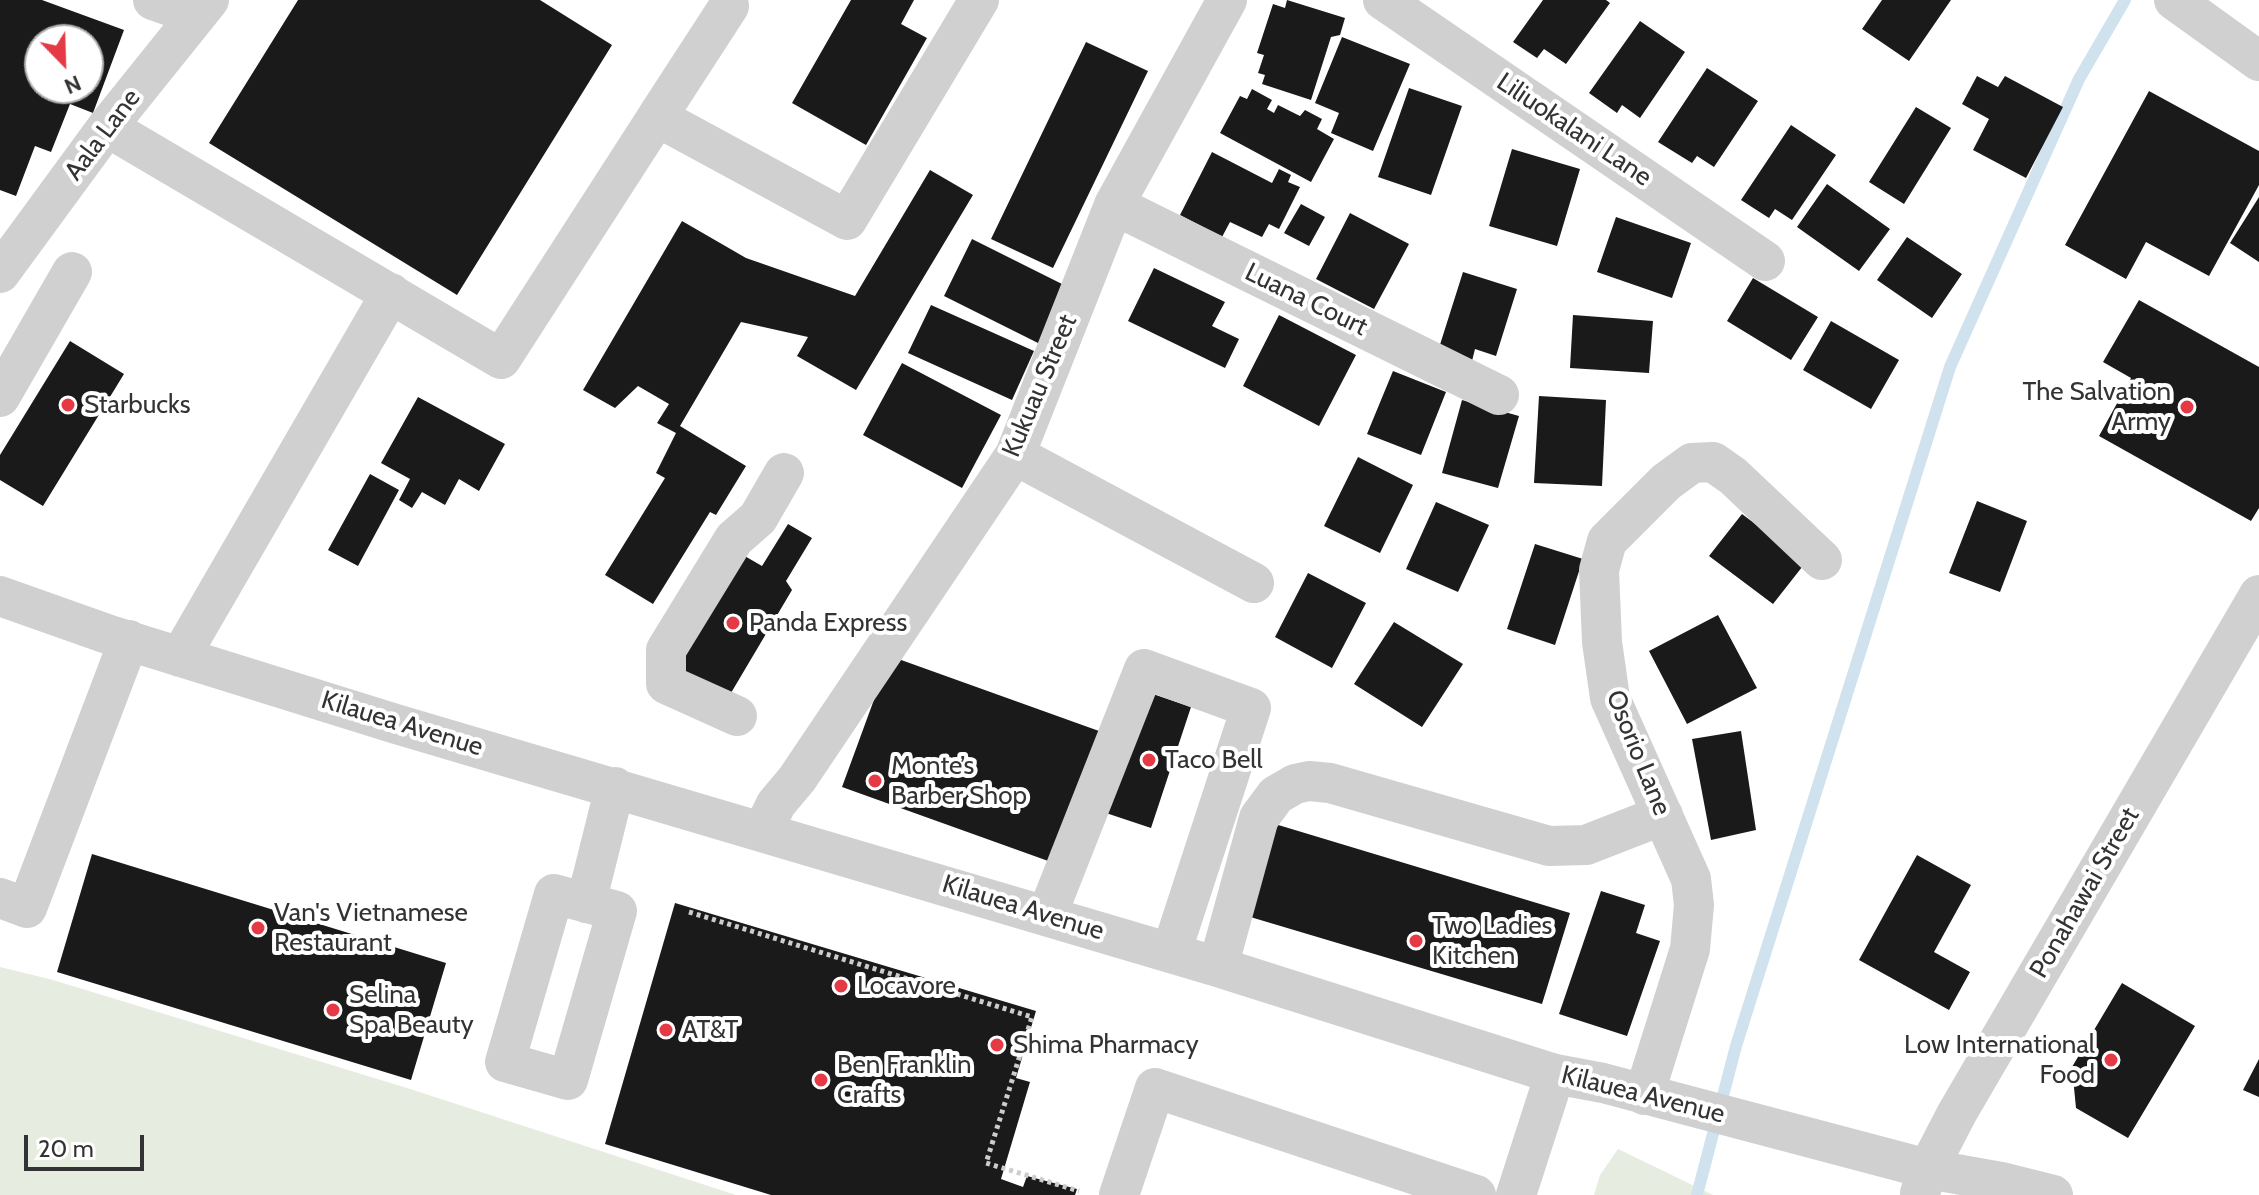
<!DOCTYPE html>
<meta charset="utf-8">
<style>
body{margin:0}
#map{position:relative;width:2259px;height:1195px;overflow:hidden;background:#fff;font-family:Cabin,sans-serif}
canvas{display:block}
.north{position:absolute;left:24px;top:24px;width:80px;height:80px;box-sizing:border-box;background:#fff;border:2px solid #adadad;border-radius:50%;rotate:157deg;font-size:22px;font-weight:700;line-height:32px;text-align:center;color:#333}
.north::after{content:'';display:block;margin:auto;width:28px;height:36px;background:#e63946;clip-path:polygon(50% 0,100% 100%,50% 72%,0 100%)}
.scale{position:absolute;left:24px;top:1135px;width:120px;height:36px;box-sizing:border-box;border:4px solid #333;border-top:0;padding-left:10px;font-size:24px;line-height:28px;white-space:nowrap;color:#333;-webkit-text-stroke:6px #fff;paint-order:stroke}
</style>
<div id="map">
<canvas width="2259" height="1195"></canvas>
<div class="north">N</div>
<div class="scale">20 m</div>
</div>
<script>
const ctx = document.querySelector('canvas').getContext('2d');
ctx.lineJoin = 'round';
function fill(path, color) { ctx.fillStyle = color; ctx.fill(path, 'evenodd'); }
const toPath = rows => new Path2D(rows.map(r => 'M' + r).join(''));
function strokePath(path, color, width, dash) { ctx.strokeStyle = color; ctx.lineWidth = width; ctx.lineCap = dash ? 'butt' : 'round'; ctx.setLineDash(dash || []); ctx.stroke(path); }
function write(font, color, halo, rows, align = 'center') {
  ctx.font = font + ' Cabin,sans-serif'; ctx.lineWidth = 8; ctx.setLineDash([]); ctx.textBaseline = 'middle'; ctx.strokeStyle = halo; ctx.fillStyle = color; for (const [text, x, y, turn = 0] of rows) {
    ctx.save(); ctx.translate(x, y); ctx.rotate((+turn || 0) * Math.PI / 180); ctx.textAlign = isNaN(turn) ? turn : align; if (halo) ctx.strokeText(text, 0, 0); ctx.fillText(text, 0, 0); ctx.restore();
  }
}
fill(toPath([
 [0,967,53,980,407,1088,736,1195,0,1195],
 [1618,1149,1713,1195,1594,1195,1600,1175]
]), '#e6ecdf');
strokePath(toPath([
 [1697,1195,1736,1046,1950,367,2079,79,2125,0]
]), '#cfe2ee', 12);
fill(toPath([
 [0,0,42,0,124,30,93,113,70,104,51,152,35,146,16,196,0,190],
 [40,40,88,40,88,88,40,88],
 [298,0,540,0,612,45,457,295,209,143],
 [851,0,914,0,901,24,927,38,866,145,792,103],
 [1287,0,1345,18,1340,35,1331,37,1311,100,1262,84,1265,75,1258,73,1264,55,1257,53,1273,4,1285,8],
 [1543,0,1606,0,1610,3,1566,64,1544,49,1537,58,1513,42],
 [1882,0,1951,0,1909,61,1862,29],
 [1640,21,1685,52,1640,118,1622,105,1617,113,1589,93],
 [1342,37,1410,64,1373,151,1331,133,1339,113,1315,103],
 [1086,42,1148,71,1053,268,991,239],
 [1707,68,1758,101,1714,167,1697,156,1692,163,1658,142],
 [1977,76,1998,87,2005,76,2063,107,2026,178,1973,150,1989,119,1962,104],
 [1409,88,1462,106,1431,195,1378,177],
 [1252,89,1272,100,1267,109,1274,113,1278,105,1300,116,1305,110,1322,119,1317,129,1334,139,1311,182,1220,133,1240,96,1247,99],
 [2149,91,2259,151,2259,185,2209,276,2146,242,2126,279,2065,245],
 [1916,107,1951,128,1904,204,1869,182],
 [1791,125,1836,155,1792,220,1775,209,1769,218,1741,200],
 [1512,149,1580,169,1557,246,1489,226],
 [1212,152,1272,183,1279,169,1291,175,1288,182,1300,187,1279,229,1269,224,1262,237,1230,222,1222,237,1180,215],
 [930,170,973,195,856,390,797,356,808,337,741,322,680,426,746,466,716,515,710,512,653,604,605,575,665,478,656,473,676,433,657,423,669,404,638,386,615,408,583,390,682,221,746,258,855,296],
 [1827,184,1890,229,1859,271,1797,227],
 [2259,197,2259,262,2230,243],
 [1301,204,1325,217,1309,246,1284,233],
 [1350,213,1409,244,1374,309,1316,279],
 [1616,217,1691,243,1672,298,1597,272],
 [1907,237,1962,274,1932,318,1877,280],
 [972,239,1072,289,1044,346,944,296],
 [1154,268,1225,302,1212,326,1239,339,1225,368,1128,321],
 [1463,272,1517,289,1496,356,1475,349,1472,361,1438,351],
 [1753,278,1818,317,1791,360,1727,321],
 [2139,300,2259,367,2259,508,2251,521,2099,436,2131,378,2103,362],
 [931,305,1034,351,1012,400,908,353],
 [1279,315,1356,355,1319,426,1243,386],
 [1573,315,1653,321,1649,373,1570,368],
 [1831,321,1899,360,1871,409,1803,370],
 [70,341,124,374,43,506,0,480,0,455],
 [902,363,1001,415,962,488,863,435],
 [1393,371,1446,392,1421,455,1367,434],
 [1539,396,1606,400,1602,486,1534,483],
 [418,397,505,444,479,491,459,479,445,505,422,492,412,508,399,500,410,479,381,463],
 [1462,400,1519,416,1498,488,1442,473],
 [1358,457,1413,485,1380,553,1324,526],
 [370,474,399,490,358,566,328,550],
 [1977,501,2027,521,2000,592,1949,573],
 [1436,502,1489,525,1458,592,1406,569],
 [1742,514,1806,562,1773,604,1709,556],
 [788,524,812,538,786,581,792,590,728,698,670,663,736,551,762,566],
 [1535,544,1583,559,1555,645,1507,629],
 [1308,573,1366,603,1332,668,1275,637],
 [1718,615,1757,688,1687,724,1649,651],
 [1394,622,1463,664,1422,727,1354,684],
 [890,656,1099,731,1051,862,842,787],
 [1147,692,1191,707,1151,828,1106,813],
 [1741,731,1756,830,1711,840,1692,739],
 [1275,824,1570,913,1542,1004,1247,916],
 [92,854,446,963,411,1080,57,972],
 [1917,855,1971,885,1934,952,1970,972,1949,1010,1859,960],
 [1601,891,1645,905,1636,933,1660,941,1627,1036,1559,1014],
 [675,903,1036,1011,1016,1078,1030,1082,1001,1179,1023,1187,1027,1176,1077,1189,1075,1195,771,1195,605,1144],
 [2122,983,2195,1026,2128,1138,2076,1108,2072,1067],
 [2259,1059,2259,1097,2243,1090]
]), '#1a1a1a');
strokePath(toPath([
 [689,912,1032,1017,986,1163,1079,1191]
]), '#cdcdcd', 5, [4, 4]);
strokePath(toPath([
 [153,0,196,15],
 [1383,0,1765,261],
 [2174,0,2259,61],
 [729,6,657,117,847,220,979,0],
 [107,127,501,359,657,117],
 [1114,205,1499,395],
 [0,273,107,127,209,0],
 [0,397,72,272],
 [1015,455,1254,583],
 [0,596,110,635,396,724,1218,967,1555,1074,1603,1083,1928,1169,2001,1182,2053,1195],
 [180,657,391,293],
 [737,716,666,684,666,650,734,539,758,518,784,473],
 [763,831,776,804,797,779,1015,455,1114,205,1227,0],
 [554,894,617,911,568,1080,505,1062,554,894],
 [0,898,27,908,129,640],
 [586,903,615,787],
 [1047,915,1144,669,1251,708,1171,953],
 [1218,967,1259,818,1276,795,1295,784,1309,781,1330,783,1549,846,1586,845,1663,815],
 [1644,1095,1690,949,1694,905,1691,879,1610,698,1602,642,1599,570,1607,541,1666,482,1692,463,1713,462,1733,476,1822,560],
 [1920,1193,1928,1169,1957,1113,2259,595],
 [1119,1195,1155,1088,1476,1195],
 [1516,1195,1555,1074]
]), '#d0d0d0', 40);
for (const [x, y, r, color] of [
 [68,405,8,"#e63946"],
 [2187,407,8,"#e63946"],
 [733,623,8,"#e63946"],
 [1149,760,8,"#e63946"],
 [875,781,8,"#e63946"],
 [258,928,8,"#e63946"],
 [1416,941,8,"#e63946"],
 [841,986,8,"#e63946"],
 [333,1010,8,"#e63946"],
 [666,1030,8,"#e63946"],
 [997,1045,8,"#e63946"],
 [2111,1060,8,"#e63946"],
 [821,1080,8,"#e63946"]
]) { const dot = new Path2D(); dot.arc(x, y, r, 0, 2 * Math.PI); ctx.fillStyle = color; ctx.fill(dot); strokePath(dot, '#fff', 3); }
write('26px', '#333', '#fff', [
 ["Liliuokalani Lane",1574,130,34],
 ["Aala Lane",103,135,-53],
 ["Luana Court",1306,300,26],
 ["Kukuau Street",1040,386,-67],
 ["Kilauea Avenue",402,724,17],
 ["Osorio Lane",1638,753,68],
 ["Ponahawai Street",2085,893,-60],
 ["Kilauea Avenue",1023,908,17],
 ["Kilauea Avenue",1643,1095,14]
]);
write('26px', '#333', '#fff', [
 ["The Salvation",2171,392,"right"],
 ["Army",2171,422,"right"],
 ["Starbucks",84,405],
 ["Panda Express",749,623],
 ["Taco Bell",1165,760],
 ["Monte’s",891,766],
 ["Barber Shop",891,796],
 ["Van's Vietnamese",274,913],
 ["Restaurant",274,943],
 ["Two Ladies",1432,926],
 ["Kitchen",1432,956],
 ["Locavore",857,986],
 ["Selina",349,995],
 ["Spa Beauty",349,1025],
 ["AT&T",682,1030],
 ["Shima Pharmacy",1013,1045],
 ["Low International",2095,1045,"right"],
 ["Food",2095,1075,"right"],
 ["Ben Franklin",837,1065],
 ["Crafts",837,1095]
], 'left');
</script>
